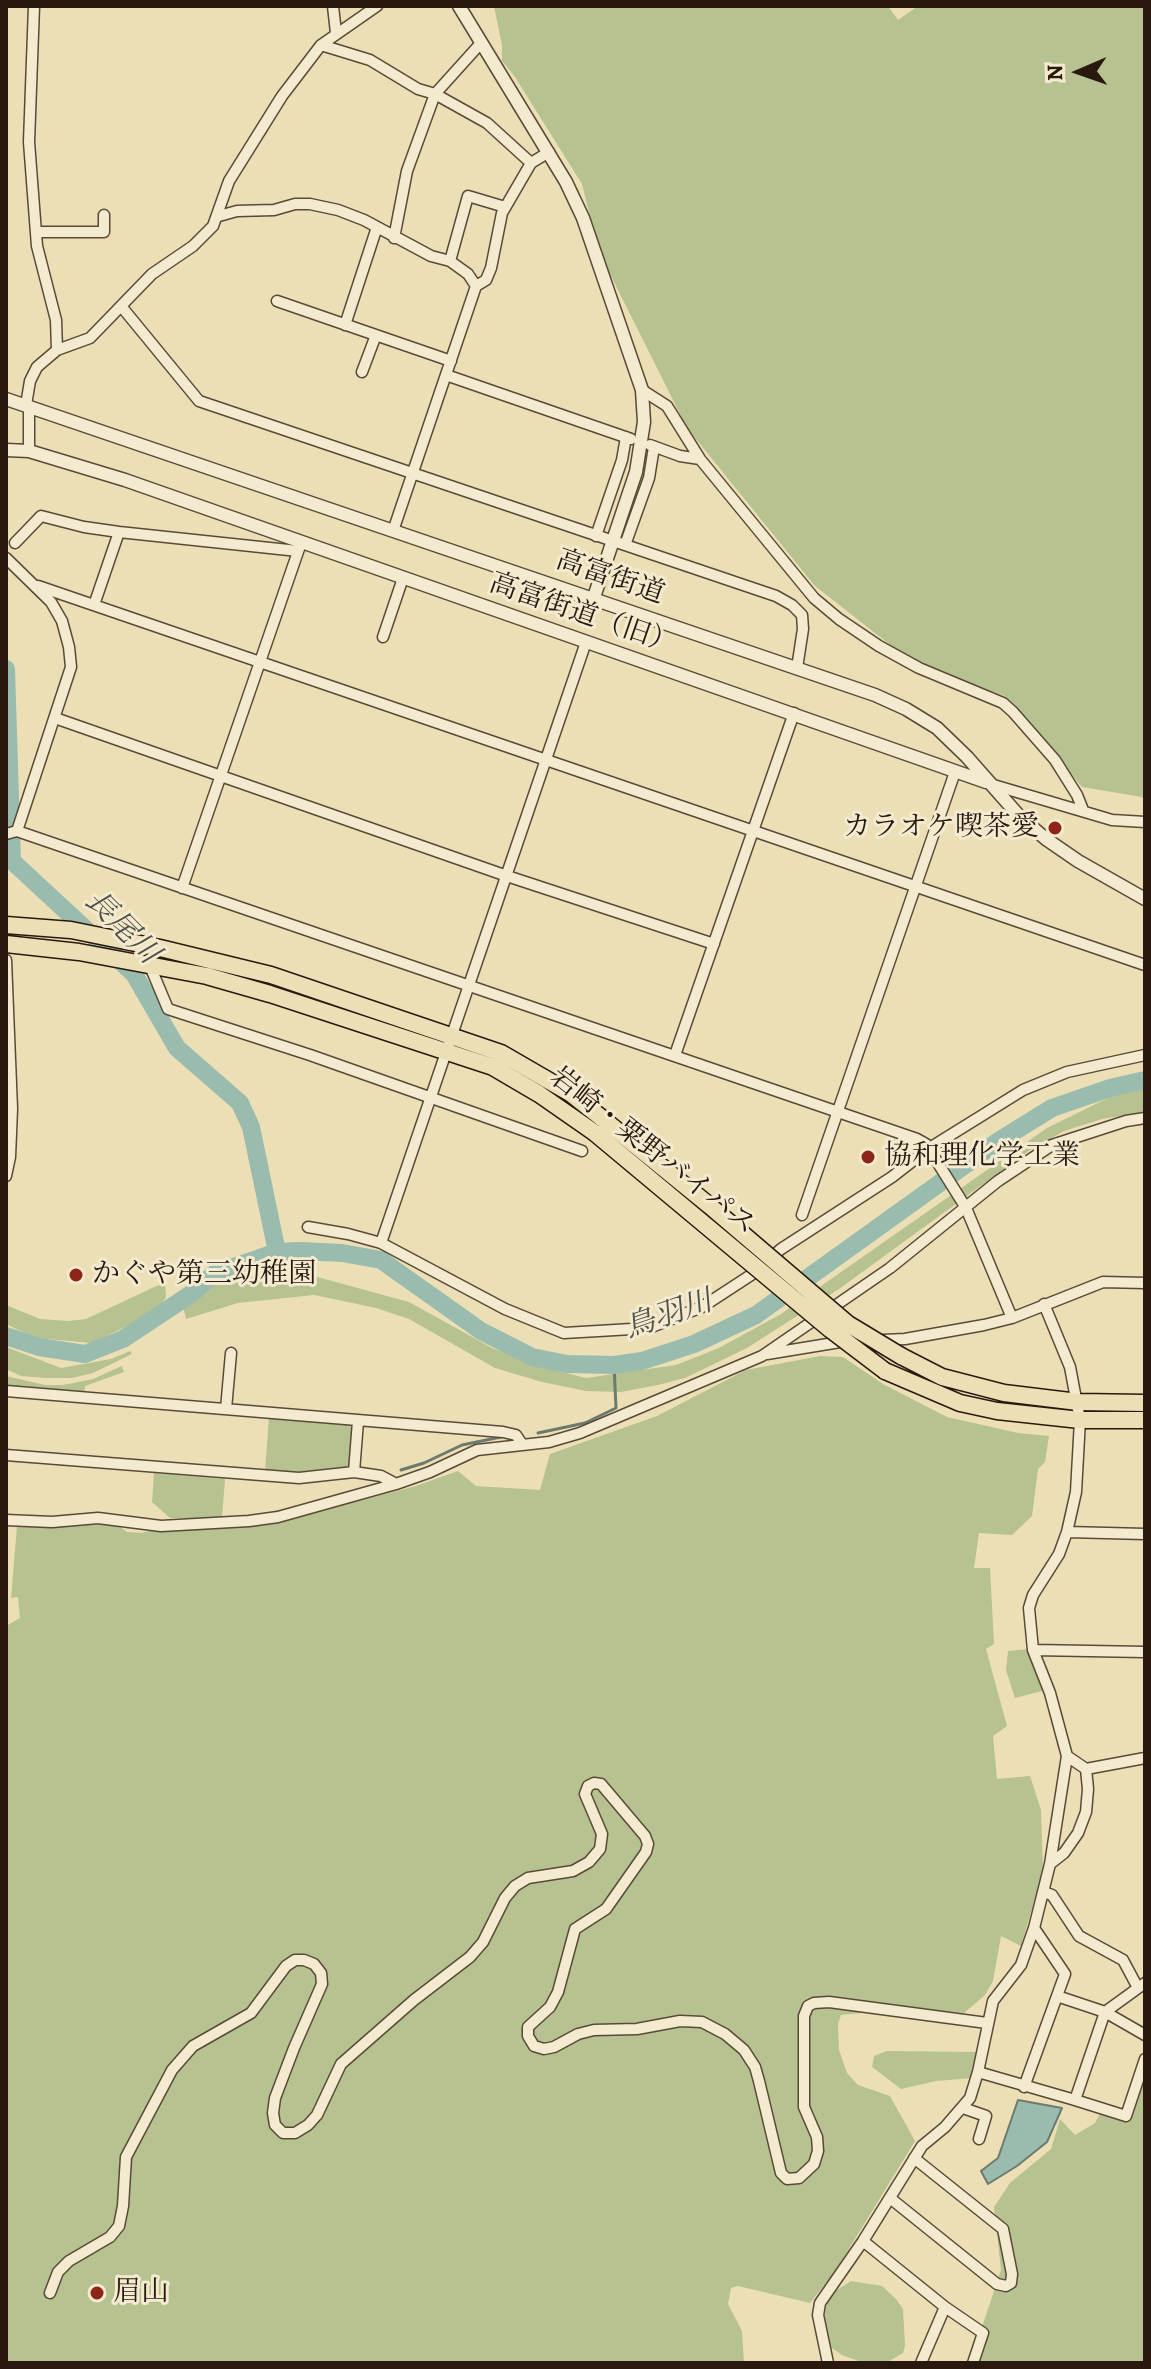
<!DOCTYPE html>
<meta charset="utf-8">
<style>
body{margin:0}
#map{position:relative;width:1151px;height:2369px;overflow:hidden;background:#ecdfb5;font-family:Alegreya,serif}
canvas{display:block}
.frame{position:absolute;inset:0;border:8px solid #28180e;pointer-events:none}
.north{position:absolute;left:1039px;top:32px;width:80px;height:80px;-webkit-text-stroke:6px #f3eacf;paint-order:stroke;rotate:268deg;font-size:22px;font-weight:700;line-height:32px;text-align:center;color:#28180e}
.north::after{content:'';display:block;margin:auto;width:28px;height:36px;background:#28180e;clip-path:polygon(50% 0,100% 100%,50% 72%,0 100%)}
</style>
<div id="map">
<canvas width="1151" height="2369"></canvas>
<div class="frame"></div>
<div class="north">N</div>
</div>
<script>
const ctx = document.querySelector('canvas').getContext('2d');
ctx.lineJoin = 'round';
function fill(path, color) { ctx.fillStyle = color; ctx.fill(path, 'evenodd'); }
const toPath = rows => new Path2D(rows.map(r => 'M' + r).join(''));
function strokePath(path, color, width, dash) { ctx.strokeStyle = color; ctx.lineWidth = width; ctx.lineCap = dash ? 'butt' : 'round'; ctx.setLineDash(dash || []); ctx.stroke(path); }
function write(font, color, halo, rows, align = 'center') {
  ctx.font = font + ' Alegreya,"Noto Serif JP",serif'; ctx.lineWidth = 6; ctx.setLineDash([]); ctx.textBaseline = 'middle'; ctx.strokeStyle = halo; ctx.fillStyle = color; for (const [text, x, y, turn = 0] of rows) {
    ctx.save(); ctx.translate(x, y); ctx.rotate((+turn || 0) * Math.PI / 180); ctx.textAlign = isNaN(turn) ? turn : align; if (halo) ctx.strokeText(text, 0, 0); ctx.fillText(text, 0, 0); ctx.restore();
  }
}
fill(toPath([
 [494,6,888,6,898,20,918,6,1145,6,1145,803,1142,797,1082,787,1005,696,916,665,815,586,687,428,599,252,582,184,515,77,502,61,502,45],
 [1145,1088,1145,1112,1102,1119,1064,1131,1030,1150,839,1289,747,1348,685,1378,658,1385,621,1392,586,1391,542,1382,495,1368,409,1319,376,1308,314,1295,238,1303,186,1319,183,1306,224,1278,288,1269,409,1302,492,1348,550,1369,586,1378,676,1365,719,1348,781,1314,1047,1128,1110,1097],
 [165,1282,166,1297,158,1311,92,1343,35,1338,6,1324,6,1305,40,1319,69,1321,86,1319],
 [6,1347,61,1368,111,1359,130,1351,132,1354,93,1373,72,1378,46,1378,21,1376,6,1369],
 [820,1356,843,1357,883,1384,947,1417,1018,1433,1049,1436,1045,1462,1038,1469,1032,1516,1012,1535,979,1533,974,1568,990,1568,994,1644,986,1649,1007,1726,993,1736,997,1779,1030,1776,1041,1810,1043,1871,1021,1946,1001,1936,993,1981,985,1995,964,2013,900,2009,841,2015,838,2024,839,2050,847,2073,858,2085,890,2096,915,2141,836,2270,810,2303,738,2286,731,2288,728,2304,742,2331,744,2363,6,2363,6,1626,20,1618,18,1597,11,1598,17,1526,116,1524,127,1532,142,1533,172,1525,267,1525,416,1486,458,1471,476,1486,540,1490,550,1454,657,1416,746,1370],
 [122,1366,124,1372,85,1386,84,1394,6,1387,6,1376,45,1385,63,1385,93,1379],
 [269,1417,359,1425,357,1465,310,1473,265,1471],
 [154,1473,225,1479,222,1518,170,1518,152,1502],
 [1028,1649,1042,1691,1015,1698,1006,1670,1008,1651],
 [887,2051,979,2052,973,2078,936,2081,901,2089,872,2067,874,2056],
 [1145,2063,1145,2363,970,2363,1001,2270,994,2207,1010,2183,1051,2149,1060,2119,1075,2135,1095,2123,1101,2111,1125,2118],
 [851,2281,882,2286,896,2299,903,2309,905,2346,903,2353,886,2363,864,2363,842,2355,829,2346,823,2319,828,2299,832,2293]
]), '#b6c28f');
const water = toPath([
 [1018,2100,1062,2108,1047,2142,1017,2166,988,2184,981,2171,998,2158,1018,2100]
]);
fill(water, '#99bcaf');
strokePath(water, '#6c7a6f', 2);
strokePath(toPath([
 [538,1433,585,1423,616,1408,614,1365],
 [401,1470,424,1463,462,1445,501,1437]
]), '#6c7a6f', 3);
strokePath(toPath([
 [6,669,12,861,134,974,177,1048,240,1103,251,1127,277,1252],
 [6,1336,39,1347,85,1354,123,1339,191,1294,214,1274,277,1252,300,1251,342,1253,381,1260,481,1331,532,1357,567,1364,614,1365,642,1361,694,1344,756,1315,997,1142,1052,1108,1110,1088,1145,1080]
]), '#99bcaf', 18);
const minor = toPath([
 [34,6,29,142,37,246,56,320,57,350],
 [333,6,336,33],
 [321,45,370,60,418,89,435,94,487,123,531,163],
 [219,216,237,211,274,210,295,204,310,204,338,210,364,220,431,256,450,261,468,274,476,286],
 [36,232,104,232,104,215],
 [394,238,407,171,435,94,481,43],
 [450,261,468,196,505,207],
 [277,301,451,361],
 [121,306,199,401,776,596,792,605,802,615,803,629,797,668],
 [345,325,377,227],
 [362,372,376,335],
 [446,375,631,439],
 [642,390,667,406,700,459,814,598,839,619,879,646,919,668,1003,703,1013,712,1055,760,1077,795,1083,810],
 [26,405,30,381,37,367,57,350,90,338,152,274,193,246,213,226,229,181,282,96,321,45,377,6],
 [29,406,29,451],
 [650,445,680,456,700,459],
 [393,531,476,286,486,280,491,268,502,213,531,163,549,152],
 [596,536,622,460,626,437],
 [15,543,41,516,84,527,119,532,298,551],
 [625,545,649,478,654,447],
 [6,558,51,602,62,621,69,647,71,667,17,831],
 [38,586,1145,965],
 [94,605,119,532],
 [383,637,403,578],
 [55,718,507,876,714,944],
 [990,784,1112,820,1145,822],
 [6,834,17,831,917,1139,926,1144,966,1208,1012,1318],
 [182,888,301,543],
 [6,960,12,1109,10,1157,6,1176],
 [150,966,168,1009,310,1055,582,1151],
 [675,1055,794,713],
 [802,1215,955,772],
 [308,1227,348,1234,381,1243,505,1309,564,1333,649,1328,702,1307,751,1275,781,1249,892,1177,928,1149,1023,1090,1067,1072,1145,1055],
 [381,1243,586,642],
 [767,1354,840,1342,905,1339,984,1325,1012,1318,1103,1282,1145,1283],
 [6,1391,503,1432,516,1435,522,1444],
 [226,1409,231,1353],
 [6,1455,299,1478,354,1472,381,1476,396,1484],
 [354,1472,358,1421],
 [6,1520,52,1522,98,1518,161,1526,249,1521,278,1517,396,1484,430,1472,477,1450,549,1442,580,1433,762,1356,890,1268,998,1181,1052,1145,1126,1121,1145,1118],
 [1067,1532,1145,1534],
 [1033,1650,1145,1652],
 [1086,1769,1145,1758],
 [1050,1864,1064,1853,1078,1833,1086,1812,1088,1789,1086,1769,1067,1756],
 [1044,1892,1052,1895,1079,1936,1123,1960,1138,1988],
 [1057,1996,1105,2012,1145,2035],
 [978,2072,1075,2100,1105,2012,1145,1983],
 [1024,2087,1065,1974,1034,1928],
 [1075,2100,1126,2116,1145,2059],
 [963,2108,986,2116,979,2139],
 [890,2198,997,2284,1006,2286,1011,2283,1012,2274,1003,2229,914,2158],
 [863,2241,945,2307,983,2333,973,2363],
 [50,2293,58,2272,69,2261,110,2237,119,2226,123,2206,126,2157,172,2070,193,2046,251,2013,286,1966,295,1960,304,1960,314,1964,321,1973,322,1984,294,2048,275,2098,273,2113,275,2125,283,2133,295,2133,308,2125,317,2115,341,2064,414,2000,470,1957,483,1942,505,1898,515,1886,528,1878,573,1871,589,1862,600,1849,602,1834,585,1794,588,1786,594,1783,601,1784,645,1836,648,1844,646,1852,606,1909,575,1929,558,1992,550,2007,528,2027,528,2036,534,2046,544,2049,554,2047,578,2034,594,2030,637,2029,680,2021,702,2022,725,2034,744,2050,755,2067,759,2081,781,2173,787,2179,799,2178,814,2164,818,2151,817,2137,804,2107,804,2016,808,2006,814,2003,829,2002,987,2023],
 [828,2363,818,2315,820,2303,863,2241,922,2146,945,2127,970,2098,978,2072,993,2001,1021,1965,1034,1928,1050,1864,1067,1756,1050,1693,1033,1650,1029,1608,1033,1595,1059,1554,1067,1532,1076,1492,1080,1420,1070,1367,1044,1304],
 [921,2363,945,2307]
]);
const tertiary = toPath([
 [459,6,566,182,583,218,642,390,644,422,636,472,594,597],
 [6,399,875,695,906,709,937,728,967,757,1020,817,1046,839,1078,861,1145,899],
 [6,450,29,451,125,480,986,782]
]);
const trunk = toPath([
 [6,925,71,930,160,948,271,975,501,1053,570,1093,603,1119],
 [6,944,79,952,207,976,270,994,493,1067,539,1094,595,1133],
 [901,1356,942,1377,1004,1393,1078,1402,1145,1403],
 [885,1371,960,1403,997,1411,1080,1420,1145,1420]
]);
strokePath(minor, '#594a38', 13);
strokePath(tertiary, '#594a38', 15);
strokePath(trunk, '#28180e', 19);
strokePath(minor, '#f3eacf', 10);
strokePath(tertiary, '#f3eacf', 12);
strokePath(trunk, '#ecdfb5', 16);
const trunkBridge = toPath([
 [603,1119,710,1206,848,1324,901,1356],
 [595,1133,831,1330,885,1371]
]);
strokePath(trunkBridge, '#28180e', 19, []);
strokePath(trunkBridge, '#ecdfb5', 16);
for (const [x, y, r, color] of [
 [1055,828,8,"#8f2418"],
 [868,1157,8,"#8f2418"],
 [76,1275,8,"#8f2418"],
 [97,2293,8,"#8f2418"]
]) { const dot = new Path2D(); dot.arc(x, y, r, 0, 2 * Math.PI); ctx.fillStyle = color; ctx.fill(dot); strokePath(dot, '#f3eacf', 3); }
write('28px', '#28180e', '#f3eacf', [
 ["高富街道",610,578,19],
 ["高富街道（旧）",583,615,19],
 ["岩崎・粟野バイパス",652,1152,38]
]);
write('28px', '#28180e', '#f3eacf', [
 ["カラオケ喫茶愛",1039,828,"right"],
 ["協和理化学工業",884,1157],
 ["かぐや第三幼稚園",92,1275],
 ["眉山",113,2293]
], 'left');
write('italic 30px', '#505146', '#f3eacf', [
 ["長尾川",121,928,45],
 ["鳥羽川",669,1316,-19]
]);
</script>
